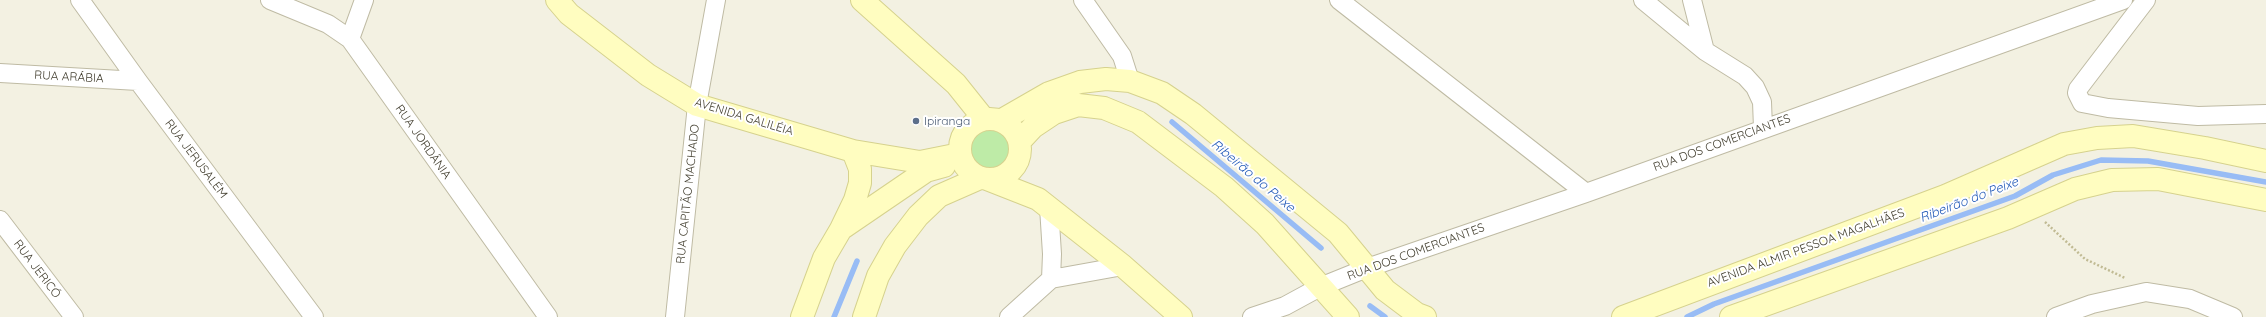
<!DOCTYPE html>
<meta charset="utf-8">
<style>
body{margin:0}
canvas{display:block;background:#f3f1e2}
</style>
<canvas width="2266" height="317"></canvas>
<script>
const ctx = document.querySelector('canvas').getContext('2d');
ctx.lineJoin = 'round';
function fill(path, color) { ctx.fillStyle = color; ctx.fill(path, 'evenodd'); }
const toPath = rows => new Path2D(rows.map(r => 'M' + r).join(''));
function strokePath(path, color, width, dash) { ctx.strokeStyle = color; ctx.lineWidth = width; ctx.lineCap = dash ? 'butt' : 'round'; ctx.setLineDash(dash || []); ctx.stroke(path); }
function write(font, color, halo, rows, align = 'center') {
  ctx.font = font + ' Quicksand,sans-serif'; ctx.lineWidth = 4; ctx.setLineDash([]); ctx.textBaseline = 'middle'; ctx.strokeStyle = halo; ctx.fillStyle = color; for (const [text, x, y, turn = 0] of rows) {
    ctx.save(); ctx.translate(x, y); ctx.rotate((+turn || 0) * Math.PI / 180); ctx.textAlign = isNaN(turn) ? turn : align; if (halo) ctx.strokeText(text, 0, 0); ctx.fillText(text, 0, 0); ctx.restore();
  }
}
fill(toPath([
 '965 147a24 24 0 1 1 48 0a24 24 0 1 1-48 0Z'
]), '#beeba7');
strokePath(toPath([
 [1172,122,1321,248],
 [1370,306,1385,317],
 [834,317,857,261],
 [1687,317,1714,304,2015,196,2053,175,2101,160,2148,161,2266,182]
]), '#98bcf5', 5.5);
const street = toPath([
 [80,0,138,81,314,317],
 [270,0,328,24,350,39,548,317],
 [1083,0,1122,56,1130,81],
 [1339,0,1586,193],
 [1643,0,1705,51,1745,76,1755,87,1762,102,1763,128],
 [1692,0,1705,51],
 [2146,0,2078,89,2077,93,2082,103,2108,108,2198,116,2266,114],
 [350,39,364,0],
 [0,73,138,81],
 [1049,207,1052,254,1051,279],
 [0,220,74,317],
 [675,317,697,105,716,0],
 [1009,317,1051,279,1123,266],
 [1252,317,1285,306,1320,287,1367,268,1586,193,2123,0],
 [2056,317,2092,304,2146,292,2190,299,2233,317]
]);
const secondary = toPath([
 [557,0,569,14,648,75,697,105,853,151,920,162,960,154],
 [862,0,956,84,984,119],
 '960 149a30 30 0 1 1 60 0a30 30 0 1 1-60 0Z',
 [1002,120,1049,93,1080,82,1106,79,1130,81,1162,93,1193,114,1338,233,1385,290,1417,314,1425,317],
 [1020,141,1033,127,1054,113,1078,105,1104,108,1138,122,1224,187,1265,224,1348,317],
 [987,179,1038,199,1123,266,1181,317],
 [841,229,855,200,860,183,860,169,853,151],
 [802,317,824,258,841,229,926,171,944,166],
 [864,317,878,276,895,246,918,216,939,196,980,178],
 [1623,317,1945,196,2064,144,2097,138,2133,136,2205,148,2266,161],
 [1731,317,2008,218,2075,189,2112,180,2158,179,2266,200]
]);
strokePath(street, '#bfbba4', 20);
strokePath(secondary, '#d6d28e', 24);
strokePath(toPath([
 [2045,222,2085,259,2125,278]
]), '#c1bb94', 2.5, [2, 2]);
strokePath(street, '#fff', 18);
strokePath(secondary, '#fffdc0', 22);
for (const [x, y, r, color] of [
 [916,121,4,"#5c6f8a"]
]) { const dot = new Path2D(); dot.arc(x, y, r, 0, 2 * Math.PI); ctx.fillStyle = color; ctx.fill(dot); strokePath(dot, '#fff', 1.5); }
write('12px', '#454132', '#fff', [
 ["RUA ARÁBIA",69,77,3],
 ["AVENIDA GALILÉIA",744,117,17],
 ["RUA JORDÂNIA",423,142,55],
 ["RUA DOS COMERCIANTES",1722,143,-20],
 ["RUA JERUSALÉM",196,159,53],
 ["RUA CAPITÃO MACHADO",688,194,-84],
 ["AVENIDA ALMIR PESSOA MAGALHÃES",1806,248,-20],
 ["RUA DOS COMERCIANTES",1416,252,-20],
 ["RUA JERICÓ",37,269,53]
]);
write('12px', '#4e5e75', '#fff', [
 ["Ipiranga",924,121]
], 'left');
write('italic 13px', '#245bb8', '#fff', [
 ["Ribeirão do Peixe",1253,176,40],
 ["Ribeirão do Peixe",1969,200,-21]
]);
</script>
